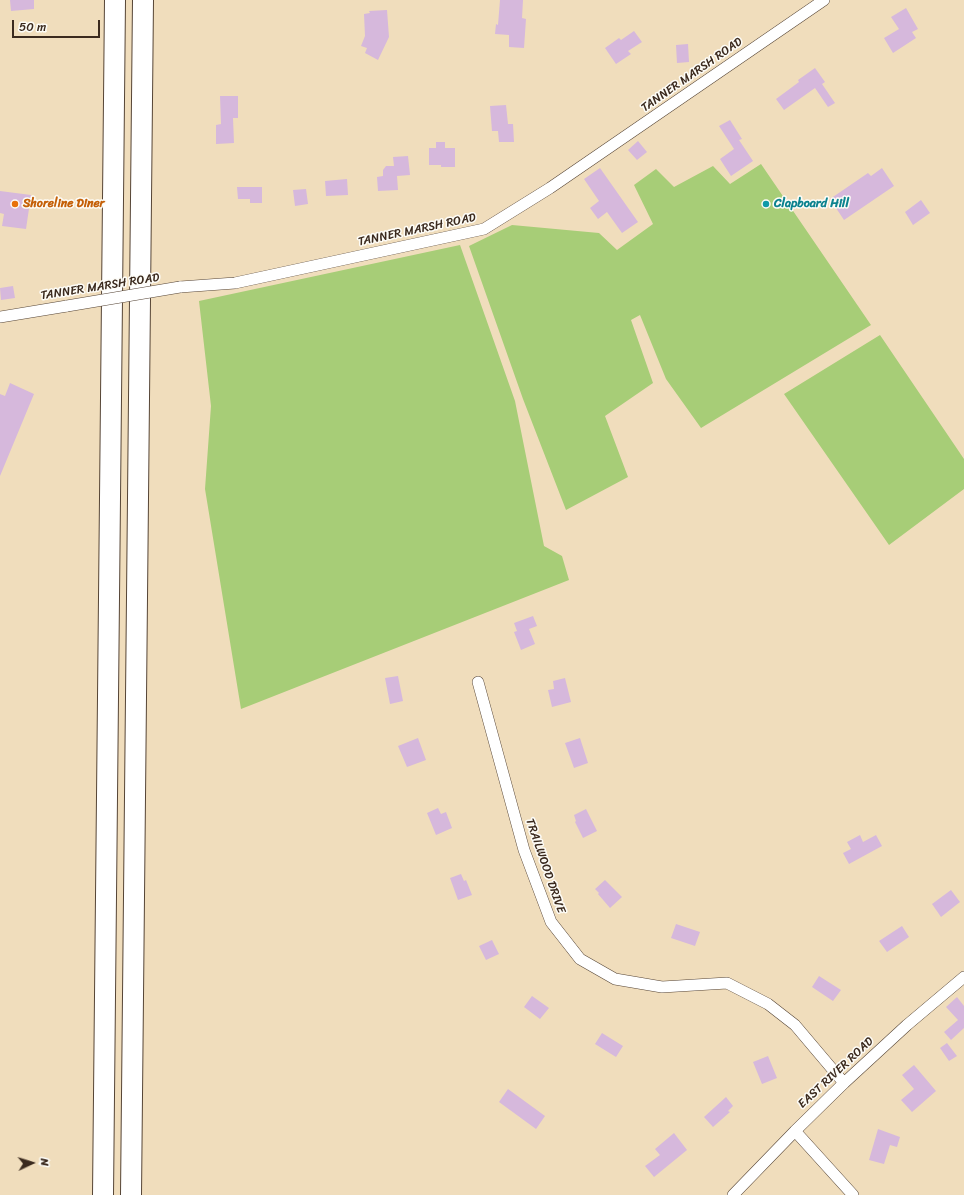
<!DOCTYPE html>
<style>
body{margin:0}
#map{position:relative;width:964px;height:1195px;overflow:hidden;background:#f0ddbc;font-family:Sriracha,sans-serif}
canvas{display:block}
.north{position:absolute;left:12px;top:1143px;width:40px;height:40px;-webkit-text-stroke:3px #fdfcf7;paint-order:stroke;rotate:86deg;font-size:11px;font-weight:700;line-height:16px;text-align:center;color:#3b2a1e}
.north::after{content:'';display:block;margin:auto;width:14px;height:18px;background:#3b2a1e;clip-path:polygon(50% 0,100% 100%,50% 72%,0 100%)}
.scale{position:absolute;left:12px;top:20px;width:88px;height:18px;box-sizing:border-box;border:2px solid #3b2a1e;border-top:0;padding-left:5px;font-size:12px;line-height:14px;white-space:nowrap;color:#3b2a1e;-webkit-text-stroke:3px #fdfcf7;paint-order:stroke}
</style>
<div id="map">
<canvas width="964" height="1195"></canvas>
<div class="north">N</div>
<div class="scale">50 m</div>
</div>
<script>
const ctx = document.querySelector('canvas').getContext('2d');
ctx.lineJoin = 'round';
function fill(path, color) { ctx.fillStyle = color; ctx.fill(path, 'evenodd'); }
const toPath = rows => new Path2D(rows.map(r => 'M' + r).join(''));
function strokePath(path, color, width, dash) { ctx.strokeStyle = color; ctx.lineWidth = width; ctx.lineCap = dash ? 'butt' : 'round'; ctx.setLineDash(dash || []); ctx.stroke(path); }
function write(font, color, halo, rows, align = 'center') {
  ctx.font = font + ' Sriracha,sans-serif'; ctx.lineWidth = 3; ctx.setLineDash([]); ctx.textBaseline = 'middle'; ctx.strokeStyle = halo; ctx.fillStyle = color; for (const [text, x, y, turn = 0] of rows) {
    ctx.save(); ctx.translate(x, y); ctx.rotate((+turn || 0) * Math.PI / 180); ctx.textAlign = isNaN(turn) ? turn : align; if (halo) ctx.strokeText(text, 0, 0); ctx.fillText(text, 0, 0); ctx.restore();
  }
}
fill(toPath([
 [761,164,871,325,701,428,666,379,640,315,631,320,653,383,605,416,628,477,566,510,523,399,469,246,512,225,599,233,617,250,653,224,634,185,656,169,674,187,713,166,730,184],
 [460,245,515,401,544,546,562,556,569,580,241,709,205,489,211,406,199,301],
 [880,335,964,459,964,489,889,545,784,394]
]), '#a7cd77');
fill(toPath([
 [10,0,34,0,34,9,11,11],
 [500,0,523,0,522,18,526,19,524,48,509,47,509,35,495,34,496,24,498,25],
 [906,8,918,29,912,32,916,38,893,53,884,38,899,29,891,17],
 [387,10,389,37,378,60,365,53,367,48,361,46,365,36,364,14,370,13,369,11],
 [634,31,642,42,628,51,631,54,616,64,605,48,619,38,621,40],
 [688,44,689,62,677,63,676,45],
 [815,68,825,82,822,84,835,103,828,107,815,88,784,110,776,99,799,82,798,80],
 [220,96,238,96,238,118,233,118,234,143,216,144,216,125,221,124],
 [506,105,508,124,513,124,514,142,499,142,498,131,492,131,490,106],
 [730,120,742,139,739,140,753,161,731,176,720,159,734,149,719,126],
 [638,141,647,152,637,160,628,150],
 [436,142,445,142,445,148,455,148,455,167,441,167,441,165,429,165,429,148,436,148],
 [408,156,410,175,397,176,398,190,378,191,377,177,383,176,383,170,386,166,394,166,393,157],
 [600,168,638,222,622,233,607,212,598,219,590,208,599,201,584,179],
 [882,168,894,186,844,220,830,199,868,173,871,176],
 [347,179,348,195,326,196,325,181],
 [237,187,262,187,262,203,250,203,250,199,238,199],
 [306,189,308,204,295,206,293,190],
 [0,191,31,195,26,229,2,226,4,214,0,213],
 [921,200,930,213,913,225,905,212],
 [13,286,15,298,1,300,0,288],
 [10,383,34,394,0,476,0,394,5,396],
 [533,616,537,626,529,629,535,644,521,650,514,632,517,631,514,623],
 [398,676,403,701,390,704,385,678],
 [565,678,571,702,552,707,548,690,554,689,553,681],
 [418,738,426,760,407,767,398,746],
 [580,738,588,763,574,768,565,743],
 [438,808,441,814,446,812,452,828,436,835,427,813],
 [586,809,597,831,583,838,575,822,576,821,574,815],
 [860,835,863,842,876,835,882,846,849,864,843,853,851,849,847,842],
 [461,874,464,881,466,880,472,895,458,900,450,878],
 [605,880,622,897,610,908,598,894,599,893,595,889],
 [951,890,960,902,941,917,932,904],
 [676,924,700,932,695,946,671,938],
 [902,926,909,937,887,952,879,941],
 [492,940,499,954,486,960,479,946],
 [819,976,841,990,833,1001,812,987],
 [532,996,549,1008,540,1019,524,1007],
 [957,997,964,1006,964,1028,951,1040,944,1032,958,1020,946,1007],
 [602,1033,623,1046,616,1057,595,1044],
 [947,1043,957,1056,949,1061,940,1048],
 [768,1056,777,1078,762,1084,753,1062],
 [914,1065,936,1091,912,1112,901,1100,914,1089,902,1075],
 [508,1089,545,1116,536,1129,499,1102],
 [726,1097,733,1106,728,1111,730,1112,713,1127,704,1117],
 [878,1129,900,1137,897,1147,890,1145,884,1164,869,1160],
 [674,1133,687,1150,654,1177,645,1166,660,1155,655,1149]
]), '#d6b8dc');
const street = toPath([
 [180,287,235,283,484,229,550,188,824,0],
 [0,317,67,306],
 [478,682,524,850,551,922,580,959,615,979,662,987,727,983,768,1004,795,1025,844,1083],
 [795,1131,853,1195],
 [733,1195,795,1131,844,1083,907,1025,964,977]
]);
const highway = toPath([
 [103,1195,115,0],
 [131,1195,143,0]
]);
strokePath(street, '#564536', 12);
strokePath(highway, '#564536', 22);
strokePath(street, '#fff', 11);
strokePath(highway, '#fff', 20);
const streetBridge = toPath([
 [67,306,180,287]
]);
strokePath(streetBridge, '#564536', 12, []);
strokePath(streetBridge, '#fff', 11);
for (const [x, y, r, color] of [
 [15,204,4,"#e8710a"],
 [766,204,4,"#0f9aa8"]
]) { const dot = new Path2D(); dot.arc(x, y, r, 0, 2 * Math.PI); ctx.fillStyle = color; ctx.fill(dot); strokePath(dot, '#fdfcf7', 1.5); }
write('12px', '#3b2a1e', '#fdfcf7', [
 ["TANNER MARSH ROAD",692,75,-35],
 ["TANNER MARSH ROAD",417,230,-12],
 ["TANNER MARSH ROAD",100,287,-9],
 ["TRAILWOOD DRIVE",545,866,71],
 ["EAST RIVER ROAD",836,1073,-43]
]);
write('bold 12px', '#c56008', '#fdfcf7', [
 ["Shoreline Diner",23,204]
], 'left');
write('bold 12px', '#0d838f', '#fdfcf7', [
 ["Clapboard Hill",774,204]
], 'left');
</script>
